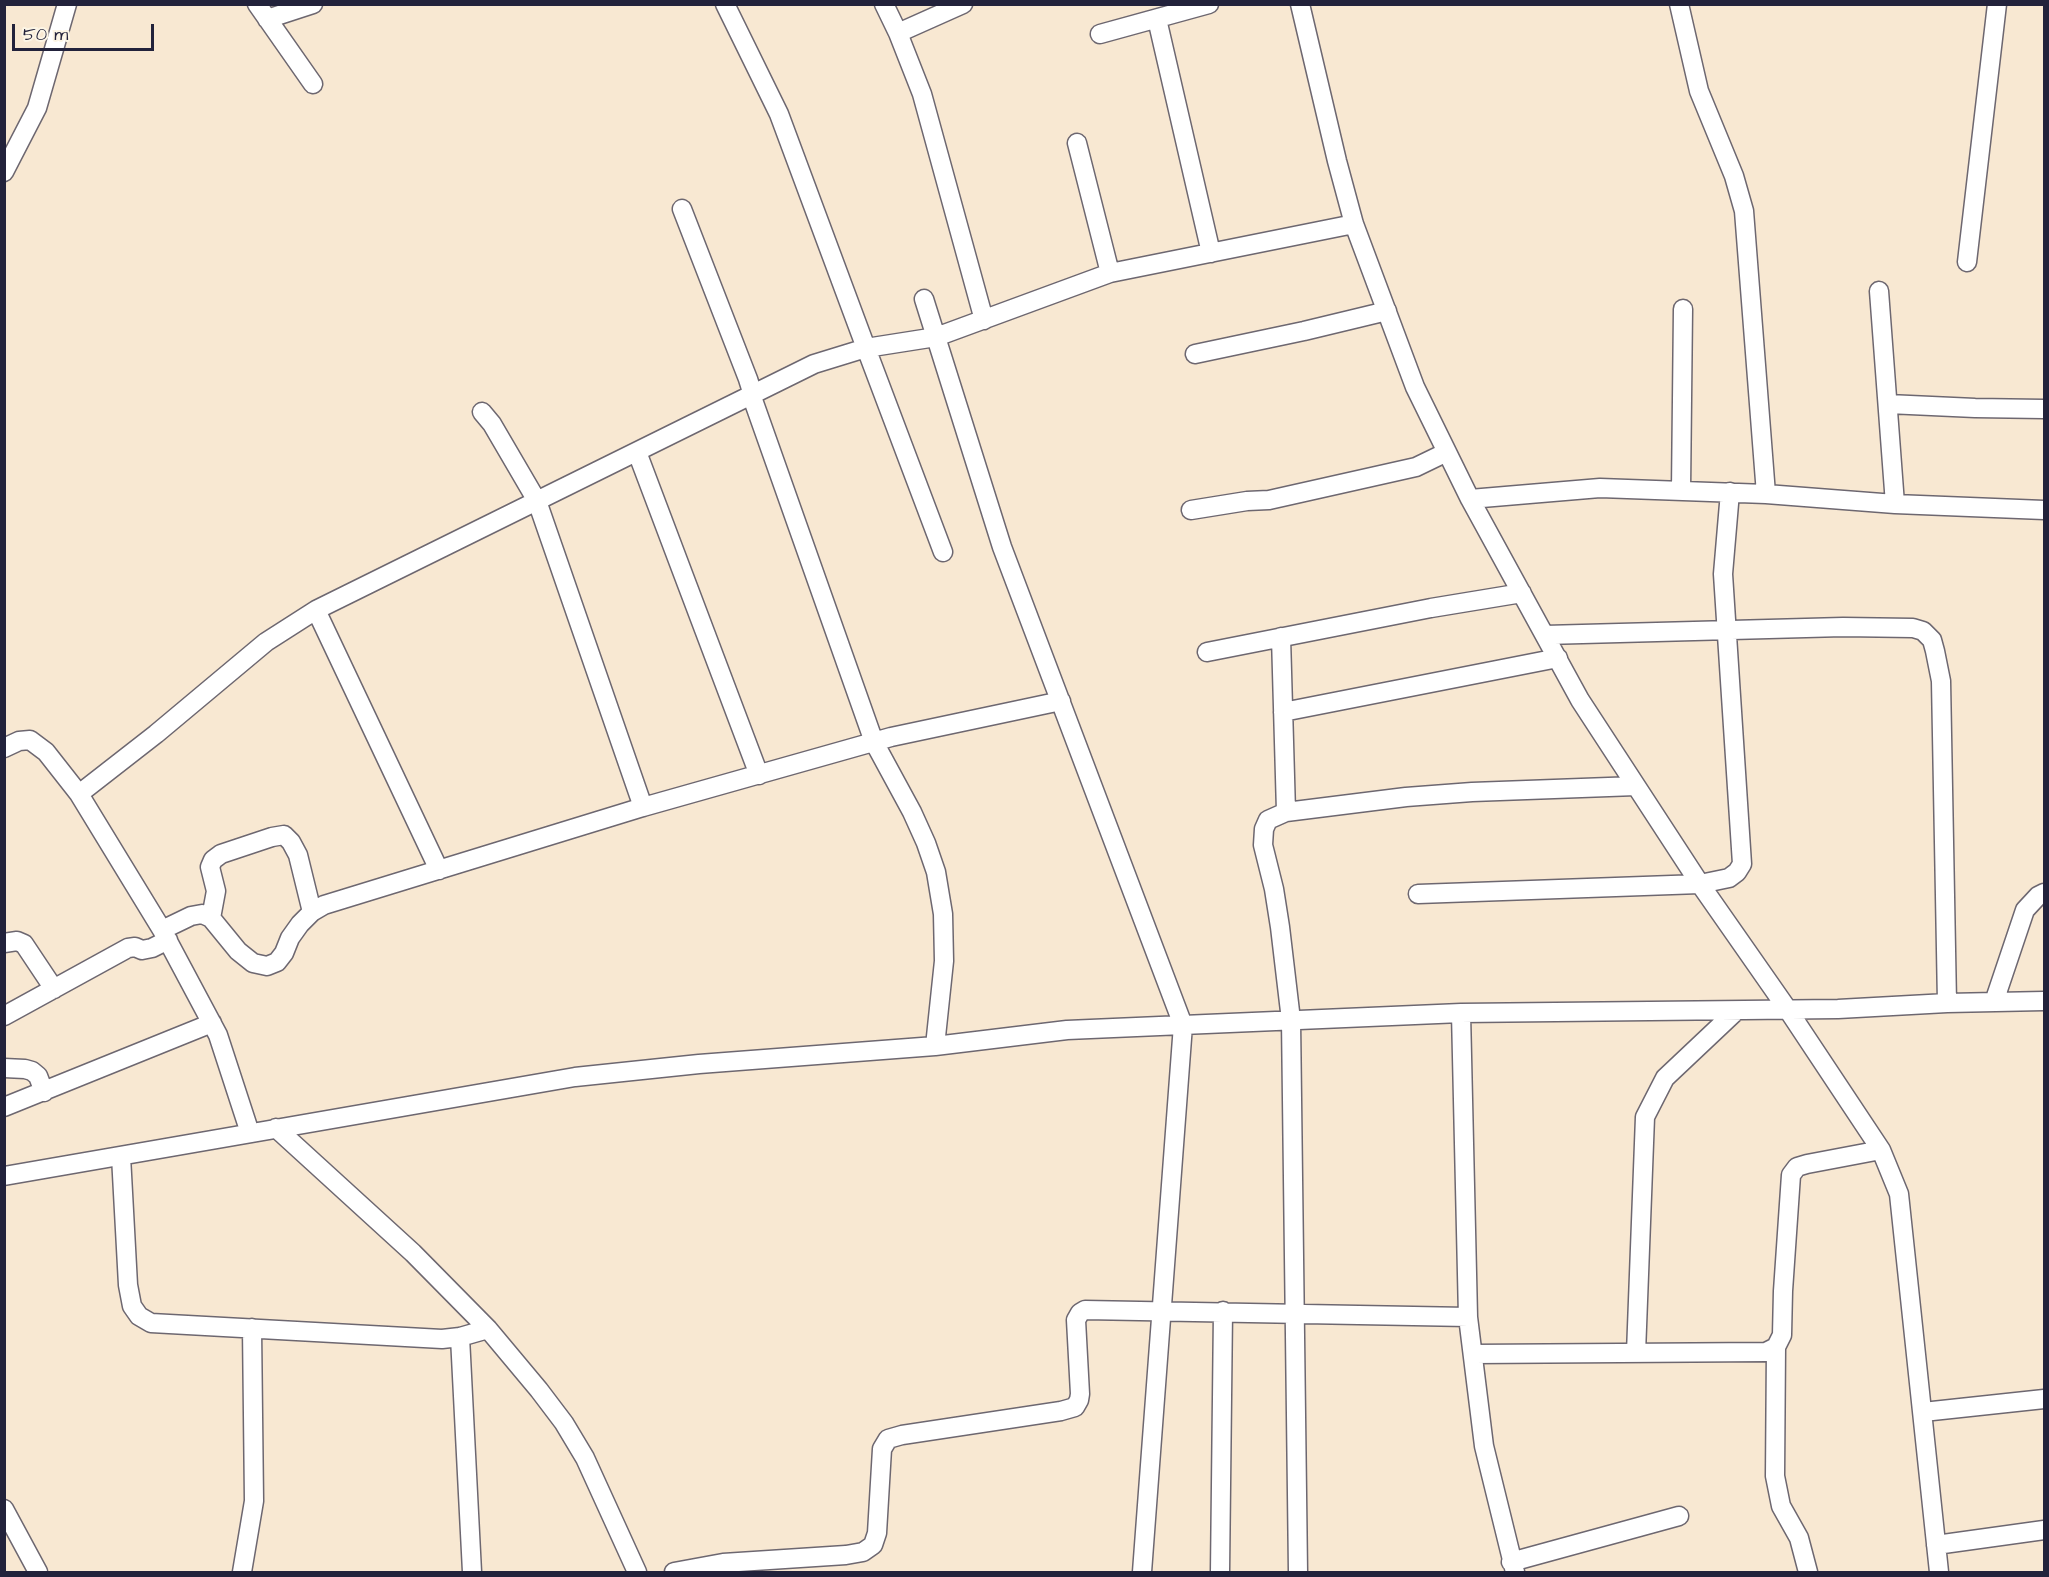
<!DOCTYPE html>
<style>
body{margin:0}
#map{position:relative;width:2049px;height:1577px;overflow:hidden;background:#f8e8d2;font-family:"Architects Daughter",sans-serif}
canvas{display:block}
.frame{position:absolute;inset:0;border:6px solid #22223b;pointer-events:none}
.scale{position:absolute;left:12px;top:24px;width:142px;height:27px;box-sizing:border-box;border:3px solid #22223b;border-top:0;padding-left:8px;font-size:18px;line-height:21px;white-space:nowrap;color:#22223b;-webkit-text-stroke:4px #fcf5e5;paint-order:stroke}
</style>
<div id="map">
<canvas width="2049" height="1577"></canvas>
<div class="frame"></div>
<div class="scale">50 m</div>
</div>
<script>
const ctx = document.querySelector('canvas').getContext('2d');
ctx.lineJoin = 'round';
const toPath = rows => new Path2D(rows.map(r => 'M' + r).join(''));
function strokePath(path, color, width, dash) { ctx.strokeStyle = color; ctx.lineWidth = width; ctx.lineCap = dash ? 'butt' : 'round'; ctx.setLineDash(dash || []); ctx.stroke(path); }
const minor = toPath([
 [257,4,313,84],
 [725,4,779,114,866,348,936,337,1110,273,1354,224],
 [884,4,898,33,922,94,984,320],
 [1300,4,1337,161,1354,224,1415,387,1470,499,1580,700,1700,884,1788,1010,1881,1150,1899,1194,1939,1572],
 [1679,4,1699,91,1734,176,1744,211,1766,494],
 [267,19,313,4],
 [1157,19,1211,253],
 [898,33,963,4],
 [1100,34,1209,4],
 [1077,143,1110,273],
 [4,172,37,108,67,4],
 [682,209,748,379,753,395,752,397,874,742,912,812,926,843,936,872,943,914,944,961,935,1046],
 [1967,262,1997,4],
 [1879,291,1895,504],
 [924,299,1002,547,1183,1025,1142,1572],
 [1195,354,1304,331,1387,311],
 [1888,404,1975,408,2044,409],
 [482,412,492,424,537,501,643,807],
 [637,452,759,775],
 [1681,490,1683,309],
 [1470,499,1600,488,1766,494,1895,504,2044,510],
 [1191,510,1247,501,1269,500,1416,467,1447,452],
 [1545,635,1843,627,1913,628,1923,631,1932,640,1935,651,1941,681,1947,1003],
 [1281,637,1286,812],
 [1207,652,1431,608,1522,593],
 [1283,712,1558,658],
 [4,748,19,741,30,740,46,752,79,794,162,930],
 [79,794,156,734,266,642,316,610],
 [439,870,316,610,814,364,866,348,943,552],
 [1418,894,1700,884,1729,878,1737,872,1742,864,1723,574,1730,492],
 [211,918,216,891,210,867,213,860,221,854,272,837,284,835,291,842,298,855,312,912],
 [4,943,17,941,24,944,54,989],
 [1994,1002,2025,910,2038,896,2044,893],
 [1461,1013,1468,1317,1484,1446,1515,1572],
 [4,1016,128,948,135,947,142,950,152,948,168,940],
 [4,1068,25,1069,32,1071,38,1076,44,1092],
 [4,1107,212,1023],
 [276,1128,413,1253,488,1329,539,1390,564,1423,585,1458,637,1572],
 [250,1133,218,1035,162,930,191,916,202,914,211,918,238,951,253,963,267,966,277,962,284,953,290,938,300,924,312,912,324,905,643,807,891,737,1061,701],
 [121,1156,128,1285,132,1306,139,1316,151,1323,442,1339,460,1337,488,1329],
 [4,1176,575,1077,699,1064,935,1046,1067,1030,1461,1013,1838,1009,1947,1003,2044,1001],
 [460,1337,472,1572],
 [1776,1347,1775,1476,1781,1506,1799,1538,1808,1572],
 [1636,1353,1645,1117,1665,1078,1736,1011],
 [1474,1354,1766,1352,1776,1347,1782,1335,1783,1291,1791,1175,1797,1167,1807,1164,1881,1150],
 [1923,1412,2044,1399],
 [4,1509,38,1572],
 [1936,1545,2044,1530],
 [1511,1562,1679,1516],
 [242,1572,254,1501,252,1328],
 [674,1572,723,1563,846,1555,863,1552,873,1545,877,1533,882,1449,888,1439,902,1435,1061,1411,1075,1407,1079,1400,1080,1394,1076,1320,1080,1313,1085,1310,1468,1317],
 [1220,1572,1223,1311],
 [1298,1572,1291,1020,1280,927,1274,889,1263,845,1264,829,1268,820,1286,812,1406,797,1472,792,1636,786]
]);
strokePath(minor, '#6d6770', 21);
strokePath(minor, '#fff', 18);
</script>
